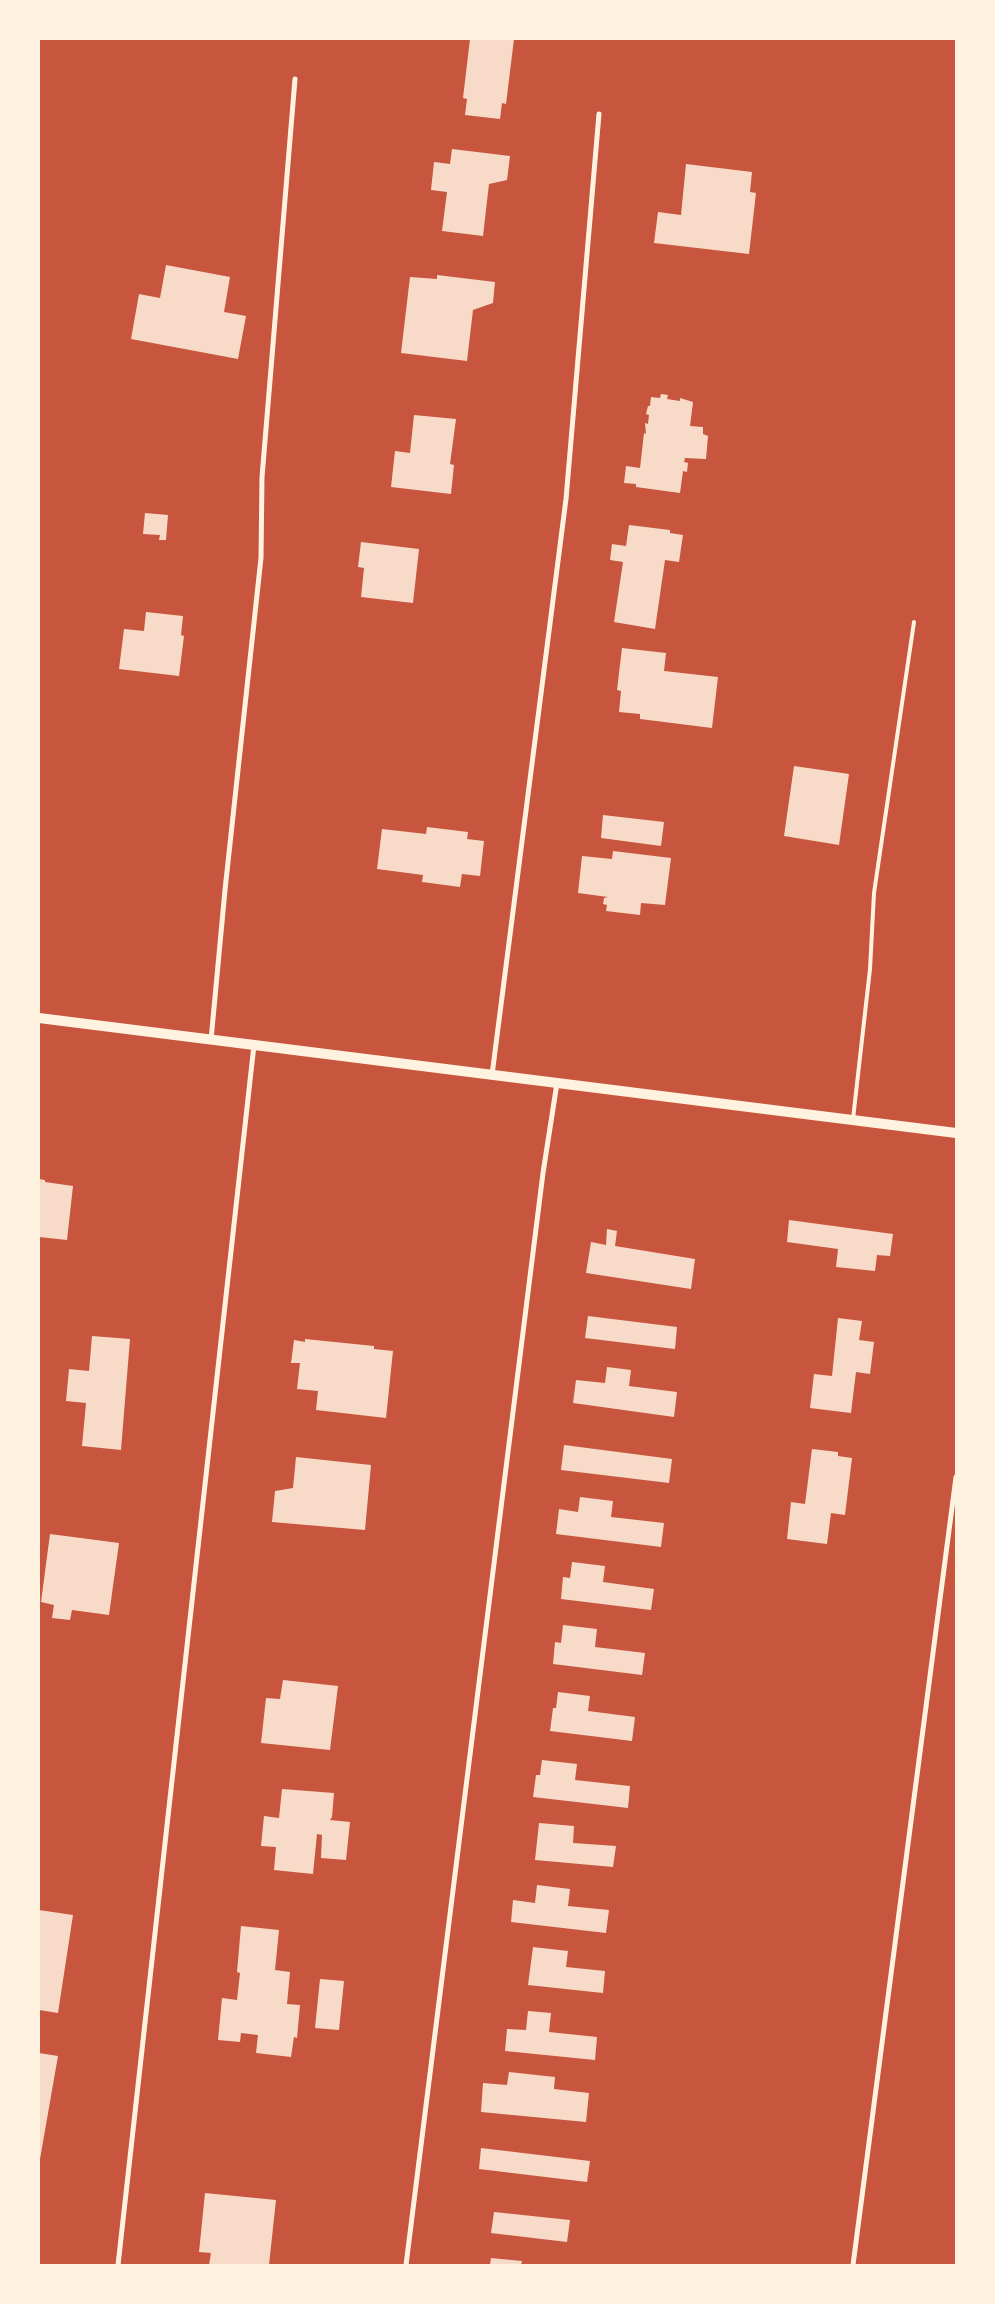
<!DOCTYPE html>
<style>
body{margin:0}
#map{position:relative;width:995px;height:2304px;overflow:hidden;background:#c8553d;font-family:Poppins,sans-serif}
canvas{display:block}
.frame{position:absolute;inset:0;border:40px solid #fff3e0;pointer-events:none}
</style>
<div id="map">
<canvas width="995" height="2304"></canvas>
<div class="frame"></div>
</div>
<script>
const ctx = document.querySelector('canvas').getContext('2d');
ctx.lineJoin = 'round';
function fill(path, color) { ctx.fillStyle = color; ctx.fill(path, 'evenodd'); }
const toPath = rows => new Path2D(rows.map(r => 'M' + r).join(''));
function strokePath(path, color, width, dash) { ctx.strokeStyle = color; ctx.lineWidth = width; ctx.lineCap = dash ? 'butt' : 'round'; ctx.setLineDash(dash || []); ctx.stroke(path); }
fill(toPath([
 [470,39,514,39,506,104,502,103,500,119,465,115,467,99,463,98],
 [452,149,510,156,507,180,489,184,483,236,442,231,447,192,431,190,434,162,450,164],
 [686,164,752,172,750,192,756,193,749,254,654,243,658,212,681,215],
 [166,265,230,277,224,312,246,316,238,359,131,339,139,294,160,298],
 [437,275,495,282,493,303,473,310,467,361,401,353,410,277,437,279],
 [661,394,668,395,667,399,680,401,680,398,693,402,690,426,703,427,703,434,708,436,706,459,685,458,684,462,688,463,687,472,683,471,680,493,636,487,636,484,624,483,626,466,640,468,644,433,646,434,645,423,648,424,649,415,646,414,648,406,650,406,651,397,660,398],
 [414,415,456,419,450,464,454,465,451,494,391,487,395,451,410,453],
 [145,513,168,515,166,540,159,540,160,535,143,534],
 [629,525,670,530,670,533,683,535,679,562,665,560,655,629,614,622,623,562,610,560,612,544,626,546],
 [361,542,419,549,413,603,361,597,364,568,358,567],
 [146,612,183,616,181,635,184,636,179,676,119,669,124,629,144,631],
 [622,648,666,653,664,671,718,677,712,728,640,719,640,714,619,712,621,691,617,690],
 [794,766,849,774,839,845,784,836],
 [603,815,664,822,661,846,601,838],
 [427,827,468,832,467,839,484,841,480,876,462,874,460,887,422,882,423,875,377,869,382,829,426,834],
 [613,851,671,858,665,905,641,903,640,915,606,911,607,905,603,904,604,898,608,897,578,893,582,856,612,859],
 [39,1179,45,1180,45,1182,73,1186,67,1240,39,1237],
 [789,1220,893,1234,890,1256,877,1255,875,1271,836,1267,838,1249,787,1242],
 [607,1229,617,1231,615,1246,695,1259,691,1289,586,1273,591,1242,606,1245],
 [588,1316,677,1327,675,1349,585,1338],
 [838,1318,862,1321,859,1340,874,1342,870,1374,856,1372,851,1413,810,1408,814,1374,832,1376],
 [92,1336,130,1339,121,1450,82,1446,86,1403,66,1401,69,1369,89,1371],
 [305,1339,374,1346,374,1349,393,1351,386,1418,316,1410,318,1391,297,1389,300,1363,291,1363,294,1340,305,1342],
 [607,1367,631,1370,629,1386,677,1392,674,1417,573,1403,576,1380,605,1383],
 [564,1445,672,1459,669,1483,561,1470],
 [812,1449,838,1452,838,1456,852,1458,845,1515,831,1513,827,1544,787,1539,791,1502,805,1504],
 [296,1457,371,1465,365,1530,272,1522,275,1491,293,1488],
 [580,1497,613,1501,611,1517,664,1523,661,1547,556,1534,559,1509,578,1512],
 [50,1534,119,1543,109,1615,72,1610,70,1620,52,1618,54,1605,41,1602],
 [572,1562,605,1566,603,1582,654,1589,651,1610,561,1599,563,1577,570,1578],
 [563,1625,597,1629,595,1647,645,1653,642,1675,553,1664,555,1642,561,1643],
 [283,1680,338,1686,330,1750,261,1743,266,1698,280,1699],
 [558,1692,590,1696,588,1711,635,1717,632,1741,550,1731,553,1708,556,1708],
 [542,1760,577,1764,575,1780,630,1786,628,1808,533,1797,536,1775,540,1775],
 [282,1789,334,1793,332,1817,330,1820,350,1822,346,1860,321,1858,322,1835,317,1834,313,1874,274,1870,276,1847,261,1846,264,1816,279,1818],
 [539,1823,574,1826,573,1843,616,1846,613,1867,535,1860],
 [537,1885,570,1889,568,1906,609,1910,606,1933,511,1922,513,1900,535,1903],
 [39,1910,73,1915,58,2013,39,2010],
 [241,1926,279,1930,275,1970,290,1972,287,2004,300,2005,297,2038,294,2037,291,2057,256,2053,258,2035,241,2033,240,2042,218,2040,222,1998,237,2000,240,1973,237,1972],
 [533,1947,568,1951,566,1967,605,1971,603,1993,528,1985],
 [320,1979,344,1981,339,2030,315,2028],
 [528,2011,551,2013,549,2032,597,2037,595,2060,505,2051,507,2029,526,2030],
 [39,2053,58,2056,40,2159,39,2159],
 [509,2072,555,2077,554,2089,589,2093,586,2122,481,2112,483,2083,507,2085],
 [481,2148,590,2161,587,2182,479,2169],
 [205,2193,276,2200,269,2265,209,2265,211,2253,199,2252],
 [494,2212,570,2220,567,2242,491,2233],
 [491,2258,522,2261,521,2265,490,2265]
]), '#f7dbc8');
strokePath(toPath([
 [853,1119,870,969,874,893,914,622]
]), '#fff3e0', 4);
strokePath(toPath([
 [211,1040,225,890,261,558,262,477,295,79],
 [492,1075,566,499,599,114],
 [118,2265,254,1045],
 [406,2265,543,1173,557,1083],
 [853,2265,956,1477]
]), '#fff3e0', 5);
strokePath(toPath([
 [39,1018,956,1133]
]), '#fff3e0', 10);
</script>
